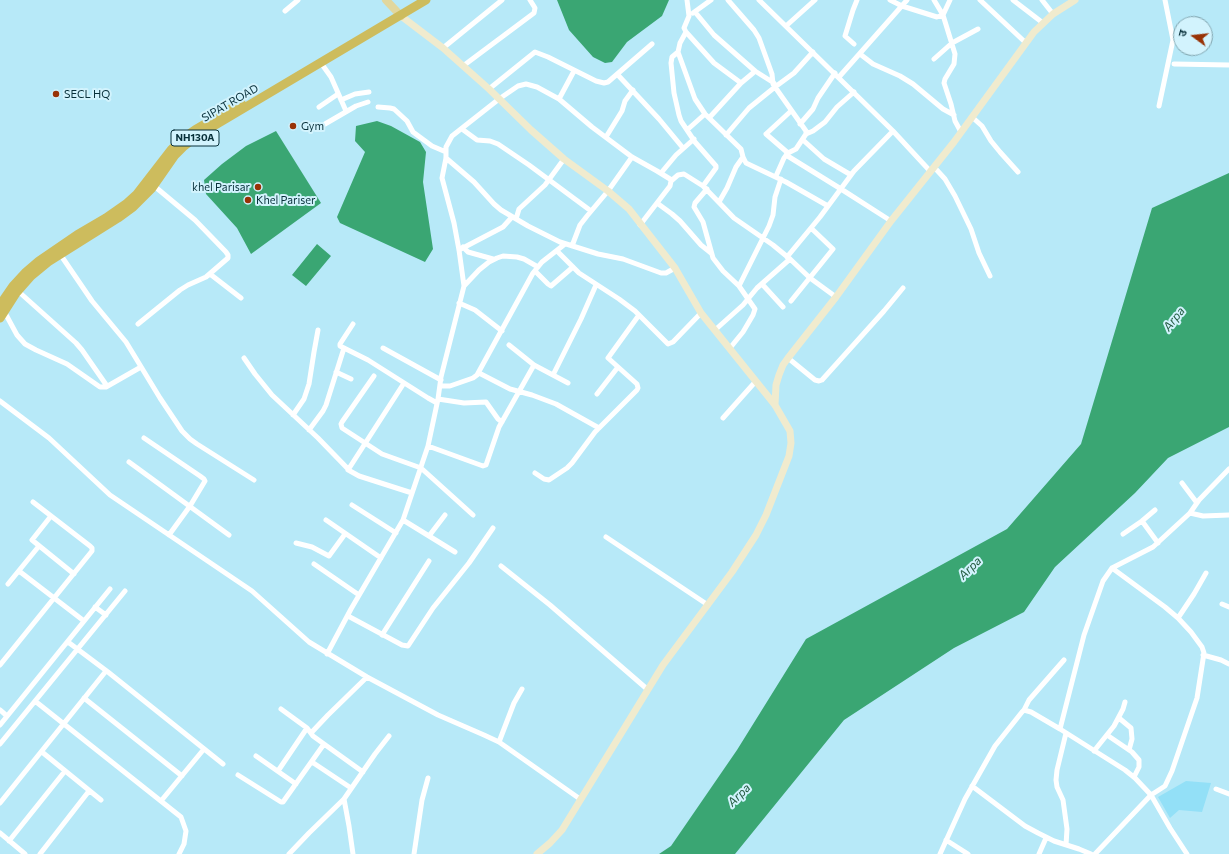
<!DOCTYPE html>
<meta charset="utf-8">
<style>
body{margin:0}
#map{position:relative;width:1229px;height:854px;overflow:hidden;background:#b7e9f8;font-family:Commissioner,"Noto Sans Devanagari",sans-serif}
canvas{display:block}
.north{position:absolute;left:1173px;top:16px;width:40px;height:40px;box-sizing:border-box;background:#d2f3fd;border:1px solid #81a5af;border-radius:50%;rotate:285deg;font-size:11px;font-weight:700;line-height:16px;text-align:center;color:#08303a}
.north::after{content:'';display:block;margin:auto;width:14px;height:18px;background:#983206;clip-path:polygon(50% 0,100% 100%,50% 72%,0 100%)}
</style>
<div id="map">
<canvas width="1229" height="854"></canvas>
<div class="north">उ</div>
</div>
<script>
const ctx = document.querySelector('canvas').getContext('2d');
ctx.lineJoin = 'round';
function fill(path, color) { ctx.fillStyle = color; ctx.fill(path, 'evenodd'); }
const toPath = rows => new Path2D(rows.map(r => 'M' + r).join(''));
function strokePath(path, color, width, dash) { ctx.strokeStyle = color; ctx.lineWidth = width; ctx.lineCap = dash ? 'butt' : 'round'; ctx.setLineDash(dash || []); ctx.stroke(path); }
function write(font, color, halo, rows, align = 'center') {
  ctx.font = font + ' Commissioner,sans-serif'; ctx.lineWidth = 4; ctx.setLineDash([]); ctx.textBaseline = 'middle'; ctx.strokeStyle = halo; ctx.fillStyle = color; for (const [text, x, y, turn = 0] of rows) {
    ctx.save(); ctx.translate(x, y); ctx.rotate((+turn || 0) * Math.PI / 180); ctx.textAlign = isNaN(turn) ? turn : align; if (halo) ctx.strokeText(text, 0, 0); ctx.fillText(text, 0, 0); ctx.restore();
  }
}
fill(toPath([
 [1186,781,1211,783,1202,812,1179,810,1170,818,1158,797]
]), '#93e0f7');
fill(toPath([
 [557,0,669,0,662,16,627,42,612,62,605,63,593,57,569,30],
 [377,121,391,126,420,142,426,152,423,182,433,249,425,262,340,223,337,217,365,152,355,141,356,126],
 [276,131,321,203,251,254,237,228,206,194,204,180,222,164,246,146],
 [1229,173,1229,427,1168,458,1135,493,1055,567,1024,612,954,648,844,720,735,854,659,854,671,846,737,750,806,639,1007,529,1081,444,1152,208],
 [317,244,331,256,306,286,292,275]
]), '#3aa673');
strokePath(toPath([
 [687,0,689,16,684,28,686,32,714,63,741,83],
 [728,0,754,30,759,38,772,74,773,84],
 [759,0,893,131,930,171],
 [890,0,902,6,937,17,943,15,950,0],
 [934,0,943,15,955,54,954,64,945,79,944,83,951,104,955,121,961,132],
 [980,0,1026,43],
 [1013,0,1043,23],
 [1042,0,1053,14],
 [285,11,298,0],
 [695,12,714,35,755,71,753,73,741,83,709,118],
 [693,13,711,0],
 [786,26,815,0],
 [686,32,680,43,678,52,695,99,705,114,741,149,743,157,746,163,786,182,828,206],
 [854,44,845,36,853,10,857,0],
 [443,48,502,0],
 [678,52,672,57,671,63,674,93,679,115,681,121,695,142,716,166,716,168,703,186],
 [860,54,873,64,900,76,913,84,943,109,954,115],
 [934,59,952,43,978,29],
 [321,63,331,77,346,111],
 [1174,64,1229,65],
 [463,66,534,13,535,8,530,0],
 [755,71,774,83,775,87,806,131,806,134,796,149,788,153,784,158,776,176],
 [617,74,659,119,683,148],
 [839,77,907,0],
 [489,89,535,52,548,57,596,81,604,83,608,82,652,44],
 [559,99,574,71],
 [341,100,355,94,369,92],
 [1159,106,1173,40,1165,0],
 [319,107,338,94],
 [378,107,390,108,394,109,407,121,413,132,432,146,446,152],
 [972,117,982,126,991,141,1000,152,1018,172],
 [325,124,356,106,368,102],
 [800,124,813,109,818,98,835,73],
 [462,129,477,140,490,141,498,144,529,165,591,211],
 [687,130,705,114],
 [806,134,813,131,825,122,837,107,854,92],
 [726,135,749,108,775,87,794,73,813,52],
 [606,137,622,111,625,101,633,90],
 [803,140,824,159,851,175],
 [788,153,766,134,791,111],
 [786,155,841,189,891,221],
 [446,158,474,182,494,204,501,210,528,226,560,242,598,254,623,259,661,273,666,273,675,268],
 [934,167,945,179,955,196,971,229,979,253,990,276],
 [661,173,676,155,694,139],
 [671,181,678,175,684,174,703,186,734,218,773,245,790,259,810,278,836,297],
 [707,189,695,203,694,207,703,222,713,258,723,271,739,286,755,309,753,315,743,332,730,348],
 [719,202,727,188,736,167,743,157],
 [657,203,672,214,680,221,701,245,711,253],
 [516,219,519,209,545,185,564,159],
 [572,246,580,225,587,216,608,191,632,157],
 [463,247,468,252,493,259],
 [459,250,503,227,512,217],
 [557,251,579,273,619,299,635,311,668,344,673,342,701,313],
 [60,254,92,301,126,342,160,398,182,431,190,439,197,444,254,480],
 [787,257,820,217,854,171,893,131],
 [535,271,548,284,551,286,573,267],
 [210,274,241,298],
 [762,284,783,307],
 [464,286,479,270,489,262,497,258,503,256,517,257,524,259,538,267],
 [739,286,769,226,773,215,775,197,781,179],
 [18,291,76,343,82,350,107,386],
 [791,301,833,249,811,228],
 [459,303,475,310,502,331],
 [4,311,17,335,25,344,36,350,67,364,100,387,106,387,141,367],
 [138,324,180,290,188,285,206,277,228,258,228,255,226,252,195,220,153,185],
 [353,324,340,344,340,346,368,360,428,398,437,403],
 [715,330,743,305,757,288,790,259],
 [509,345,534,365,568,383],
 [383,348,441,380],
 [244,358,255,374,272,395,318,438,350,471,359,476,412,493],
 [788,358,815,380,819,381,822,380,884,311,903,288],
 [336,372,351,379],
 [479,373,510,389,532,395,556,404,599,428],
 [553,375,581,319,596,285],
 [374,376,342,422,341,424,342,428,382,454,421,468,473,515],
 [440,386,450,386,473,378,477,375,533,273,542,262,565,244],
 [597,394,618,367],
 [438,399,464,403,486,402,498,419,502,422],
 [0,401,49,438,110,495,252,591,309,642,367,677,438,715,484,735,499,742,580,799],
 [293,415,304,399,309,384,314,352,318,330],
 [723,418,756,381],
 [309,430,323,411,326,405,344,348],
 [144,438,200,476,204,479,205,481,190,506,169,535],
 [428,446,483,466,486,465,499,427,534,365],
 [129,462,229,535],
 [348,470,404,383],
 [535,473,544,479,549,480,567,468,572,463,595,432,637,390,638,388,637,384,608,358,639,315],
 [1182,483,1197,503],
 [352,505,396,533],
 [1190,513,1199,500,1229,469],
 [51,516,32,540,74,574],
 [326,520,381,558],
 [403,520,455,552],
 [1142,521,1158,543],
 [1123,534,1142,521,1155,510],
 [429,536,445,515],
 [606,537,708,605],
 [296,543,312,547,329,556,345,534],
 [314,564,359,595],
 [501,566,550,605,647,689],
 [19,571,84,621],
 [8,584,39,546],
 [1222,604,1229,607],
 [95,607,106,615],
 [348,616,402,645,408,646,433,608,469,563,493,528],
 [1178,618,1194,594,1206,573],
 [382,635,429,561],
 [68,642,108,672,223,764],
 [327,654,351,609,403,520,428,446,438,399,441,377,464,286,459,250,454,223,442,178,446,158,446,147,452,136,499,99,518,86,526,84,537,87,559,99,592,127,632,157,657,171,670,179,671,181,670,186,640,225],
 [1203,655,1221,660,1229,664],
 [0,665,92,551,92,548,90,546,33,502],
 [84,698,182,776],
 [35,701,181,817,186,831,184,844,179,854],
 [281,709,307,728,313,736,324,744,363,772],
 [0,710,7,716],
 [1024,710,1029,700,1064,660],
 [1119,718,1131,728,1132,739,1129,750],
 [0,725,110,589],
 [1060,729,1084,635,1103,581,1112,568,1153,547,1190,513,1203,516,1229,515],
 [311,733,328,715,367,677],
 [1107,735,1132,752,1139,760,1139,767,1134,777],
 [499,742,514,703,522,689],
 [0,744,125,591],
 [1094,751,1114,726,1123,709,1125,702],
 [42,752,101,800],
 [256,756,296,784],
 [312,762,351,788],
 [278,771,307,728],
 [238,775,281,802,283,802,324,744],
 [972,786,1025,826,1038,833,1054,841,1079,849,1091,854],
 [1216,789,1229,794],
 [344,799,349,826,353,854],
 [161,801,204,749],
 [0,803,106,671],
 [0,833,25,854],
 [946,840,968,854],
 [9,841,65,771],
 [1066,845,1067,829,1063,800,1057,787,1056,780,1057,770,1066,733],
 [40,854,89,791],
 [289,854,309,833,344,799,375,754,389,736],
 [414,854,422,800,428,778],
 [940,854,965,799,995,746,1022,712,1024,710,1031,712,1060,729,1125,770,1135,778,1151,795,1170,828,1187,854],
 [1039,854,1046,838],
 [1095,854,1151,795,1165,786,1172,771,1197,698,1204,653,1202,647,1191,632,1178,618,1165,607,1112,568]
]), '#fff', 5);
strokePath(toPath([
 [401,16,443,48,489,89,531,130,564,159,608,191,629,209,675,268,701,313,775,405,790,431,791,443,789,456,766,515,756,535,732,572,663,665,562,830,550,843,537,854],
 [775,405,776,385,779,375,783,365,788,358,836,297,891,221,954,142,1034,32,1053,14,1075,0]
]), '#f0ebce', 7);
strokePath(toPath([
 [386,0,401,16]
]), '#e1d79e', 8);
strokePath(toPath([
 [0,305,13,286,25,273,39,261,77,235,106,218,126,204,137,194,171,150,182,139,195,130,241,103],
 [0,318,16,293,31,276,48,262,118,218,133,207,152,188,175,155,183,147,192,140,202,133,426,0]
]), '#cdbc5d', 9);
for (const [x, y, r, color] of [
 [56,94,4,"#983206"],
 [293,126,4,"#983206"],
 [258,187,4,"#983206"],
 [248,200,4,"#983206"]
]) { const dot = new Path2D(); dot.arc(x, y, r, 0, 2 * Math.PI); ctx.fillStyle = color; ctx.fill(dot); strokePath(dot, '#d2f3fd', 1.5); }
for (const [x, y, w] of [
 [195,138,48]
]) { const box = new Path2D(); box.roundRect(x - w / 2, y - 8, w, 16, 3); ctx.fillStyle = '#d2f3fd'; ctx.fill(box); strokePath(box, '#08303a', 1); }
write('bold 10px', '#08303a', null, [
 ["NH130A",195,138]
]);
write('11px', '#08303a', '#d2f3fd', [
 ["SECL HQ",64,94],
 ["Gym",301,126],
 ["khel Parisar",250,187,"right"],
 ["Khel Pariser",256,200]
], 'left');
write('11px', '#08303a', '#d2f3fd', [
 ["SIPAT ROAD",230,103,-30]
]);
write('italic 12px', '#245b40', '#d2f3fd', [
 ["Arpa",1174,319,-52],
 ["Arpa",970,568,-45],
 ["Arpa",739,795,-45]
]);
</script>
